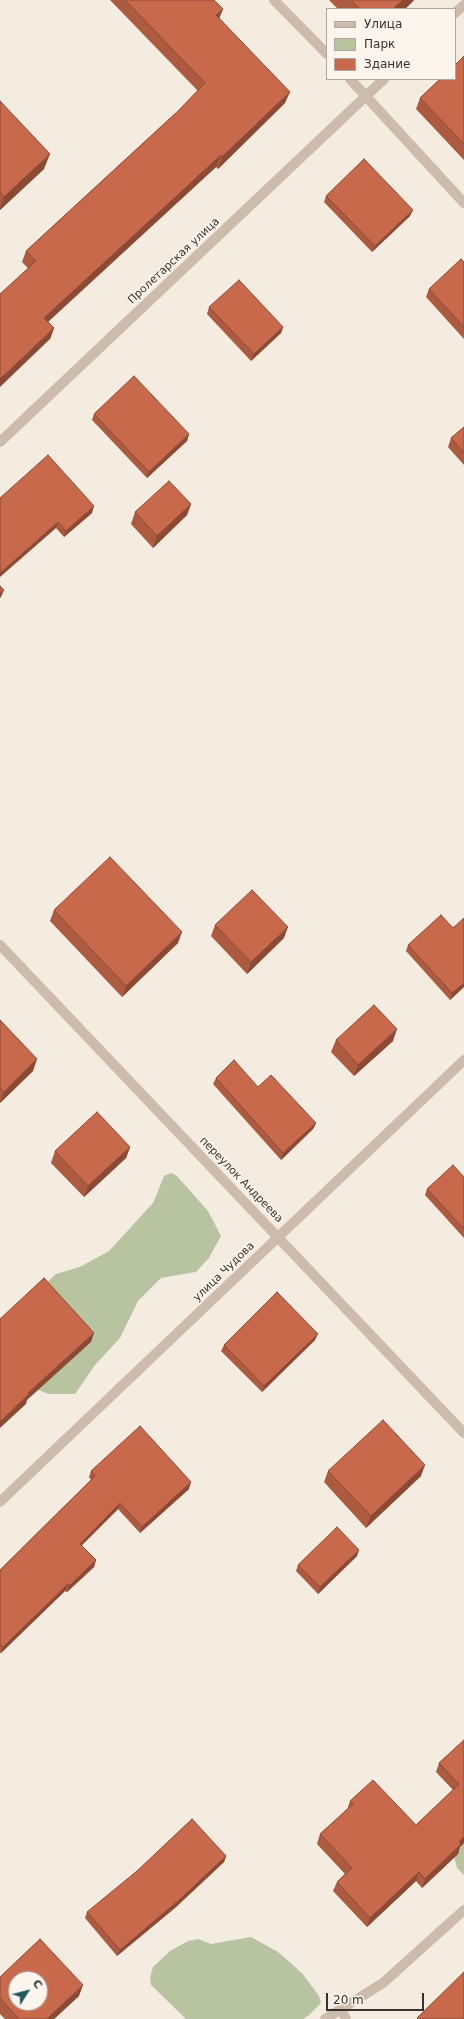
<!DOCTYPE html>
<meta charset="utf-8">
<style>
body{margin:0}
#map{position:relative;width:464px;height:2019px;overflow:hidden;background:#f4ebe1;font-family:"DejaVu Sans",sans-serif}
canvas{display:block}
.legend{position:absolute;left:326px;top:8px;width:130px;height:72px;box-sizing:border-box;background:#fbf5ee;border:1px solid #aea6a0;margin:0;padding:5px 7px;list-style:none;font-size:12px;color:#3b302b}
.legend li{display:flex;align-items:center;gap:8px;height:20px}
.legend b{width:20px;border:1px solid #aea6a0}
.north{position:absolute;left:8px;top:1971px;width:40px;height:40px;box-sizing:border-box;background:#fbf5ee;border:1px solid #aea6a0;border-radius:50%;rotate:54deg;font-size:11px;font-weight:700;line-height:16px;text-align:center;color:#3b302b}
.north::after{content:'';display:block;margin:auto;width:14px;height:18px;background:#1f5a5e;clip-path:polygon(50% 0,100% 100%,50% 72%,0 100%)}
.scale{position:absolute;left:326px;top:1993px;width:98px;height:18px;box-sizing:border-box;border:2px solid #3b302b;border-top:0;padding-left:5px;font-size:12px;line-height:14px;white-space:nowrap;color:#3b302b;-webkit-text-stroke:3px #fbf5ee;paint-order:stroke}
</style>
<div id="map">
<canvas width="464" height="2019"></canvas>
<ul class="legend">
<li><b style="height:5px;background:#cdbbac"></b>Улица</li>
<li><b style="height:11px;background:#b8c4a0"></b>Парк</li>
<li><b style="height:11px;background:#c8694b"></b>Здание</li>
</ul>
<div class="north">С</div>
<div class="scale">20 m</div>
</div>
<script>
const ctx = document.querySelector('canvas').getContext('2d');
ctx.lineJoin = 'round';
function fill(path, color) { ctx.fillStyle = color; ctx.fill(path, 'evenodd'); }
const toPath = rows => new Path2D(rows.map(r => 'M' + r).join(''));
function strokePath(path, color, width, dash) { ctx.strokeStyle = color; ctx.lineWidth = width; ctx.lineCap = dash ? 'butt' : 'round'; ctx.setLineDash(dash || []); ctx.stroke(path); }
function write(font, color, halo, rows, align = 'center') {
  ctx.font = font + ' "DejaVu Sans",sans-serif'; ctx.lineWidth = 3.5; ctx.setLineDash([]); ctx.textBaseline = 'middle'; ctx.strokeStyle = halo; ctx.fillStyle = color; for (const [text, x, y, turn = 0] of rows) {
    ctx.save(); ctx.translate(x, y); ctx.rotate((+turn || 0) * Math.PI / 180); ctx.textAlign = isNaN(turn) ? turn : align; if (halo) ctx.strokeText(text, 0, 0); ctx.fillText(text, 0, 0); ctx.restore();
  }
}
fill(toPath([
 [171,1173,176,1175,208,1211,221,1236,209,1258,196,1272,161,1278,138,1301,120,1338,95,1365,75,1394,49,1394,36,1389,37,1292,56,1274,80,1267,109,1251,153,1203,164,1176],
 [464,1819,464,1875,457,1868,453,1852],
 [251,1937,278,1952,302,1973,319,1996,321,2003,309,2015,303,2019,186,2019,151,1985,150,1978,153,1967,170,1951,188,1941,198,1939,211,1944]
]), '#b8c4a0');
strokePath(toPath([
 [274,0,327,54],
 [455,13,464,5],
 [350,79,464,203],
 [0,442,384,79],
 [0,945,464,1433],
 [0,1502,464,1060],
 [341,2009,346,2019],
 [325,2019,383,1983,464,1910]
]), '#cdbbac', 10);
fill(toPath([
 [110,0,214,0,223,9,219,19,285,103,218,169,216,167,48,322,54,328,50,339,28,268,22,262,26,251,178,111,198,91],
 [329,0,414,0,405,9,338,9],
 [464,56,464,160,416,109,420,98],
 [0,101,44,169,0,210],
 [326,196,410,216,372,252,324,202],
 [464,262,464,339,426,297,429,289],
 [209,307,283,327,281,333,251,361,207,314],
 [94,414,189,434,187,441,147,478,92,420],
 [464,427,464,465,448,447,451,438],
 [0,498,92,513,64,537,56,528],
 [191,504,187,515,153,548,131,524,135,512],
 [54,910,178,943,122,997,50,921],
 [215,925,284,938,247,974,211,936],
 [408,945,464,987,450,1000,406,951],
 [0,1020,33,1071,0,1103],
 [336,1040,393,1041,354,1076,331,1052],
 [216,1078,258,1087,316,1123,313,1129,281,1160,213,1084],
 [130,1147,126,1158,84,1197,51,1163,55,1151],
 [464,1177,464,1238,425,1195,427,1189],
 [315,1340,262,1392,221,1351,224,1345],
 [91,1471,189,1489,140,1533,118,1509,81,1546,96,1560,94,1567,67,1592,65,1591,1,1653,0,1653,0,1570,91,1480,89,1477],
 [328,1471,421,1476,366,1528,324,1482],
 [357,1556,318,1594,296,1571,298,1565],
 [464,1740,464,1843,460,1847,458,1854,422,1888,416,1881,367,1927,333,1891,337,1882,345,1874,317,1844,320,1834,347,1810,350,1801,416,1825,453,1790,436,1772,439,1763],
 [226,1856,224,1862,176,1907,117,1956,85,1918,87,1912],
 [0,1977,79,1996,54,2019,5,2019,0,2014]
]), '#ac5a40');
fill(toPath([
 [403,0,414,0,405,9,393,9],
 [223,9,218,20,216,15],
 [290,92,285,103,218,169,222,157],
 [50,154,44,169,0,210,0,208,4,197],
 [221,155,216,167,40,329,44,318],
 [413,210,410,216,372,252,375,246],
 [283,327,281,333,251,361,254,354],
 [54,328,50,339,0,387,0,379],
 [189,434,187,441,147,478,149,472],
 [191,504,187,515,153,548,157,536],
 [94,506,92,513,64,537,66,531],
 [58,522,56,528,0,577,0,573],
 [4,590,1,597,0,598,0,594],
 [288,927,284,938,247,974,251,962],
 [182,932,178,943,122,997,126,986],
 [464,983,464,987,450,1000,452,993],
 [397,1029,393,1041,354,1076,358,1065],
 [37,1059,33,1071,0,1103,4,1092],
 [316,1123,313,1129,281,1160,283,1153],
 [130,1147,126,1158,84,1197,88,1186],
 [94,1333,91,1342,27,1400,26,1404,0,1428,0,1422,28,1393],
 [318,1334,315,1340,262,1392,264,1386],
 [425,1465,421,1476,366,1528,371,1516],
 [191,1482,189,1489,140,1533,142,1527],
 [120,1503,118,1509,77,1550,80,1544],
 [359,1550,357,1556,318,1594,320,1587],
 [96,1560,94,1567,67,1592,69,1586],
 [68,1584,65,1591,1,1653,3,1647],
 [464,1837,464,1843,460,1847,458,1854,422,1888,425,1879],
 [226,1856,224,1862,176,1907,117,1956,120,1950],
 [419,1872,416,1881,367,1927,370,1918],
 [83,1985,79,1996,54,2019,47,2019]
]), '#8c4a34');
const building = toPath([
 [125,0,214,0,223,9,216,15,290,92,222,157,221,155,44,318,54,328,0,379,0,294,36,261,26,251,178,111,205,83,125,0],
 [351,0,403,0,393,9,360,9,351,0],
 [464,56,464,144,420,98,440,79,455,79,455,65,464,56],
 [0,101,50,154,4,197,0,192,0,101],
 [364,159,413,210,375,246,326,196,364,159],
 [461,259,464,262,464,327,429,289,461,259],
 [239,280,283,327,254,354,209,307,239,280],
 [134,376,189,434,149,472,94,414,134,376],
 [464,427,464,453,451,438,464,427],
 [48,455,94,506,66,531,58,522,0,573,0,498,48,455],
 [169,481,191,504,157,536,135,512,169,481],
 [0,586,4,590,0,594,0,586],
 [110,857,182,932,126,986,54,910,110,857],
 [252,890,288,927,251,962,215,925,252,890],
 [441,915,453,928,464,918,464,983,452,993,408,945,441,915],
 [374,1005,397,1029,358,1065,336,1040,374,1005],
 [0,1020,37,1059,4,1092,0,1088,0,1020],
 [234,1060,258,1087,271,1075,316,1123,283,1153,216,1078,234,1060],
 [97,1112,130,1147,88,1186,55,1151,97,1112],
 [453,1165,464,1177,464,1229,427,1189,453,1165],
 [44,1278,94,1333,28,1393,29,1394,0,1422,0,1319,44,1278],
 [277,1292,318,1334,264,1386,224,1345,277,1292],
 [383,1420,425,1465,371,1516,328,1471,383,1420],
 [140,1426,191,1482,142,1527,120,1503,80,1544,96,1560,69,1586,68,1584,3,1647,0,1644,0,1570,95,1476,91,1471,140,1426],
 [337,1527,359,1550,320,1587,298,1565,337,1527],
 [464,1740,464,1837,459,1842,461,1844,425,1879,419,1872,370,1918,337,1882,352,1868,320,1834,353,1804,350,1801,373,1780,416,1825,459,1784,439,1763,464,1740],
 [192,1819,226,1856,178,1901,120,1950,87,1912,137,1871,192,1819],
 [40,1939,83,1985,47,2019,19,2019,0,1998,0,1977,40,1939],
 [16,1979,40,1979,40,2003,16,2003,16,1979],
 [464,1972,464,2019,419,2019,417,2018,464,1972]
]);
fill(building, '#c8694b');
strokePath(building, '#8c4a34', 1);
write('11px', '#3b302b', '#fbf5ee', [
 ["Пролетарская улица",174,261,-43],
 ["переулок Андреева",241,1180,46],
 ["улица Чудова",224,1272,-44]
]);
</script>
